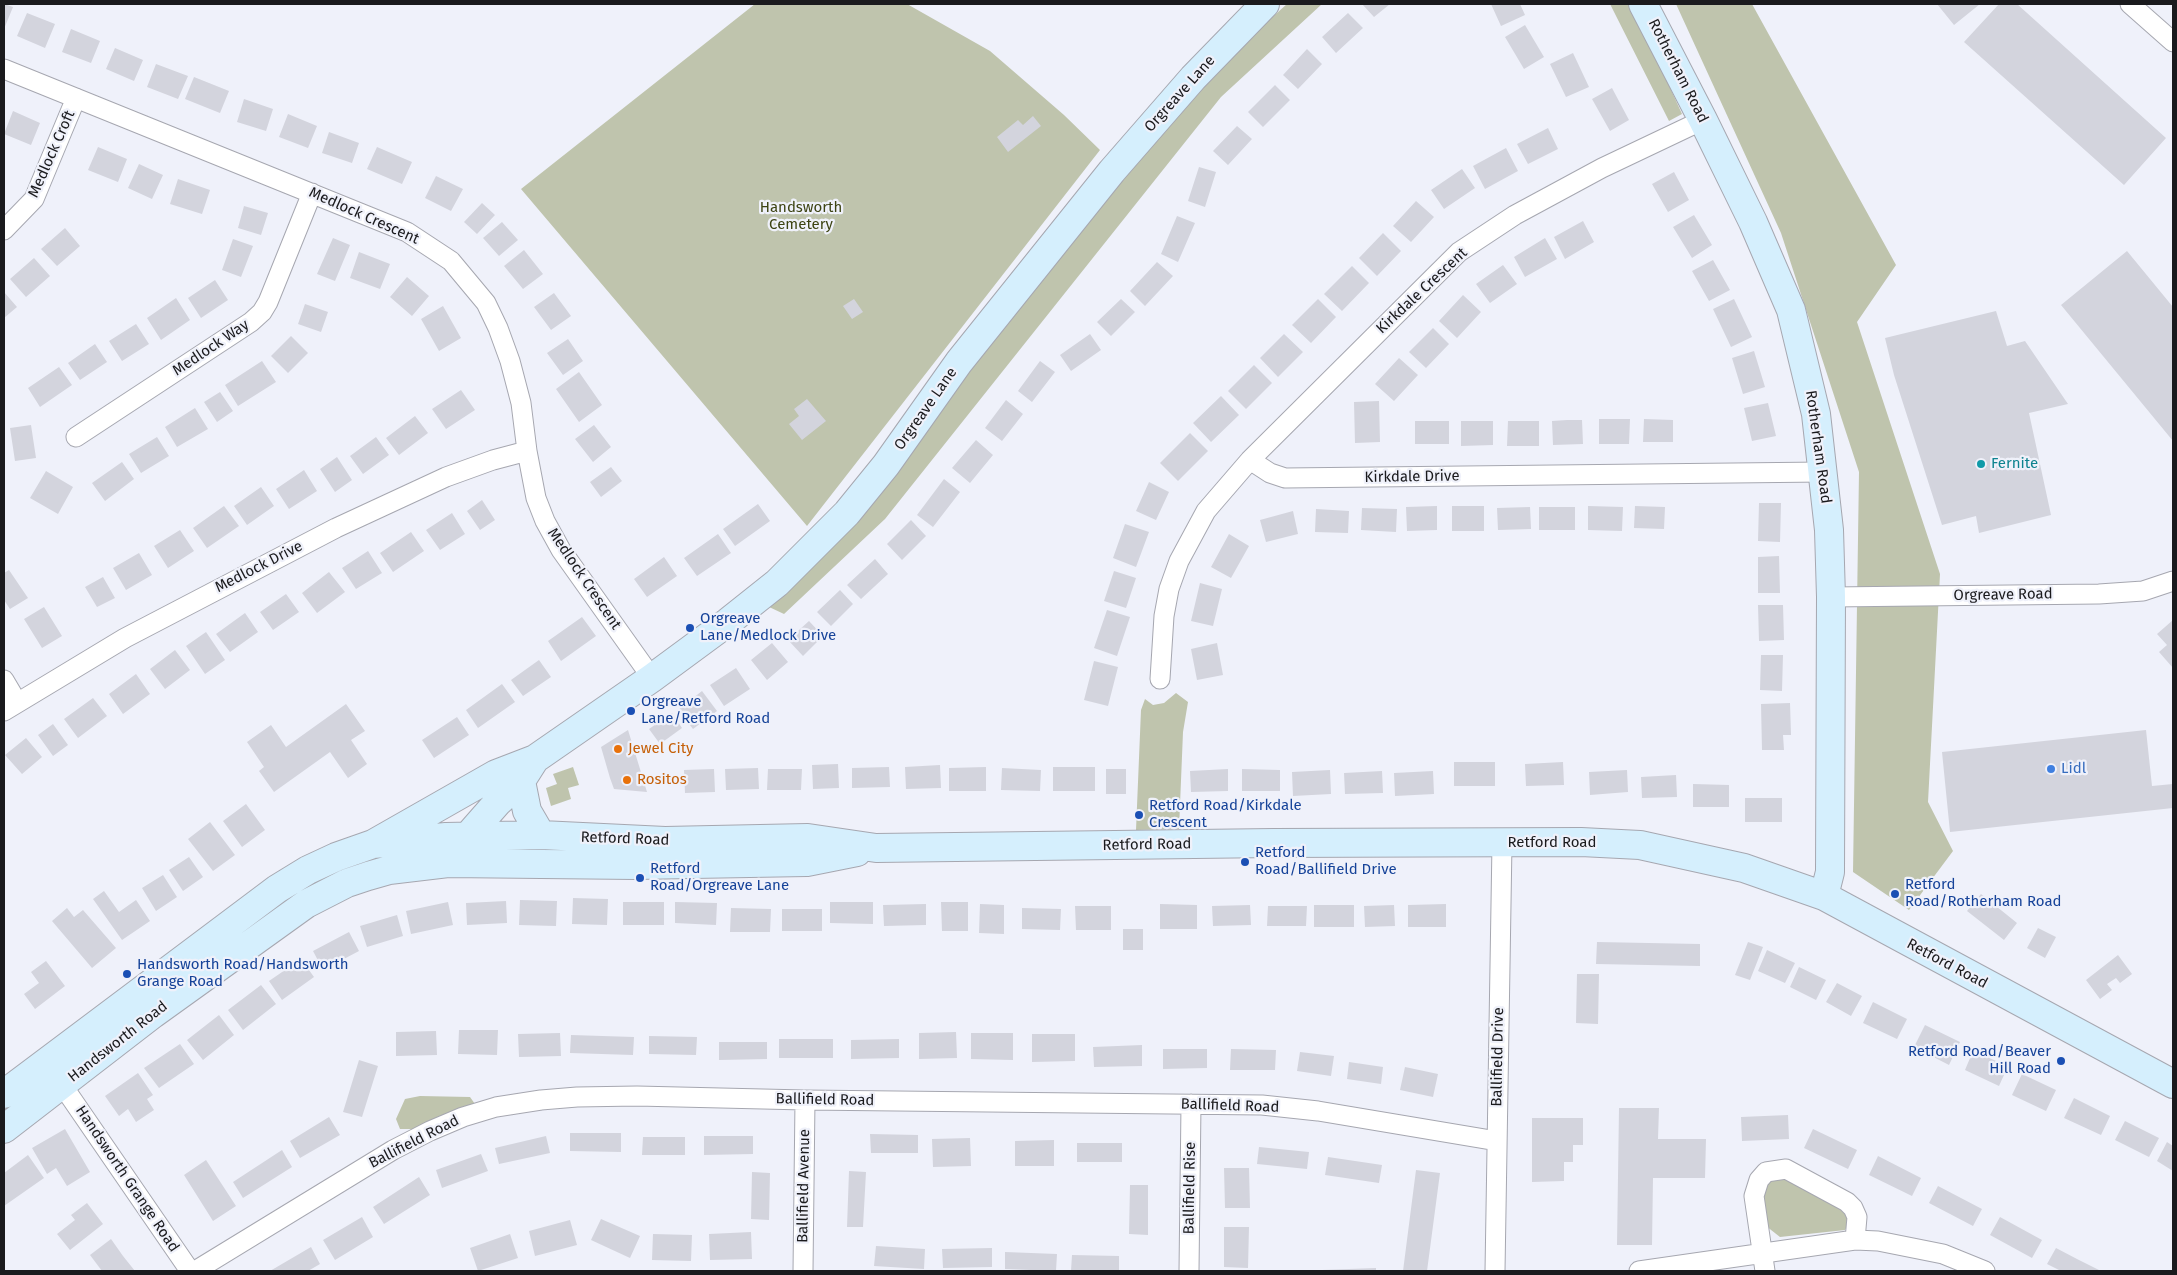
<!DOCTYPE html>
<style>
body{margin:0}
#map{position:relative;width:2177px;height:1275px;overflow:hidden;background:#eff1fa;font-family:"Fira Sans",sans-serif}
canvas{display:block}
.frame{position:absolute;inset:0;border:5px solid #1a1a1d;pointer-events:none}
</style>
<div id="map">
<canvas width="2177" height="1275"></canvas>
<div class="frame"></div>
</div>
<script>
const ctx = document.querySelector('canvas').getContext('2d');
ctx.lineJoin = 'round';
function fill(path, color) { ctx.fillStyle = color; ctx.fill(path, 'evenodd'); }
const toPath = rows => new Path2D(rows.map(r => 'M' + r).join(''));
function strokePath(path, color, width, dash) { ctx.strokeStyle = color; ctx.lineWidth = width; ctx.lineCap = dash ? 'butt' : 'round'; ctx.setLineDash(dash || []); ctx.stroke(path); }
function write(font, color, halo, rows, align = 'center') {
  ctx.font = font + ' "Fira Sans",sans-serif'; ctx.lineWidth = 4.5; ctx.setLineDash([]); ctx.textBaseline = 'middle'; ctx.strokeStyle = halo; ctx.fillStyle = color; for (const [text, x, y, turn = 0] of rows) {
    ctx.save(); ctx.translate(x, y); ctx.rotate((+turn || 0) * Math.PI / 180); ctx.textAlign = isNaN(turn) ? turn : align; if (halo) ctx.strokeText(text, 0, 0); ctx.fillText(text, 0, 0); ctx.restore();
  }
}
fill(toPath([
 [755,4,907,4,990,51,1064,115,1100,150,807,526,521,189],
 [1287,4,1322,4,1221,97,885,519,784,614,767,606,975,360,1170,121,1258,30],
 [1610,4,1632,4,1682,114,1669,121],
 [1676,4,1752,4,1896,265,1857,322,1940,574,1928,802,1953,851,1909,910,1853,872,1859,472,1781,233],
 [1176,693,1188,702,1183,732,1179,829,1136,830,1141,710,1145,699,1153,705,1164,703],
 [573,767,579,785,568,788,571,799,551,806,546,788,557,784,553,774],
 [420,1096,470,1097,475,1104,413,1129,400,1129,396,1119,405,1099],
 [1772,1177,1784,1177,1845,1211,1849,1223,1845,1230,1780,1237,1766,1226,1760,1194]
]), '#bfc4ad');
fill(toPath([
 [4,4,13,7,4,29],
 [1362,4,1390,4,1374,17],
 [1491,4,1520,4,1525,15,1501,26],
 [1937,4,1980,4,1954,25],
 [1999,4,2017,4,2166,138,2124,185,1964,42],
 [27,13,55,24,45,48,17,36],
 [1348,13,1363,28,1336,53,1322,37],
 [1525,25,1544,57,1524,69,1505,37],
 [71,29,100,41,91,63,62,52],
 [115,48,143,60,134,81,106,69],
 [1307,49,1322,64,1298,89,1283,75],
 [1573,53,1589,87,1566,97,1550,64],
 [156,64,188,76,178,99,147,87],
 [194,77,229,91,220,113,185,99],
 [1275,85,1290,100,1263,127,1248,112],
 [1612,88,1629,120,1610,131,1592,99],
 [244,99,273,109,266,131,237,122],
 [13,111,40,123,31,145,4,134],
 [288,114,317,126,308,148,279,137],
 [1033,116,1041,126,1008,152,997,137,1018,120,1023,125],
 [1237,126,1252,139,1228,165,1213,151],
 [1548,128,1558,149,1528,164,1517,144],
 [329,132,359,143,352,163,322,153],
 [98,147,127,159,118,182,88,170],
 [377,147,412,162,402,184,367,169],
 [1506,148,1518,171,1485,189,1473,166],
 [139,164,163,175,152,199,128,188],
 [1199,167,1216,172,1205,207,1188,201],
 [1462,169,1475,188,1444,209,1431,190],
 [1674,172,1689,200,1668,212,1652,184],
 [436,176,463,189,451,211,425,198],
 [178,179,210,190,202,214,170,204],
 [1416,201,1434,217,1411,242,1393,226],
 [482,203,495,215,477,234,464,222],
 [244,206,268,213,261,235,238,228],
 [1694,215,1712,245,1692,258,1673,227],
 [1177,216,1195,223,1178,262,1161,254],
 [1583,221,1594,242,1565,259,1554,237],
 [502,222,518,240,499,256,483,238],
 [65,228,80,246,57,266,41,249],
 [1383,233,1401,251,1377,276,1359,258],
 [333,238,350,245,335,281,317,274],
 [1545,238,1557,259,1525,277,1514,257],
 [233,239,253,246,241,277,222,270],
 [524,250,543,274,523,289,504,266],
 [2127,251,2173,307,2173,441,2061,305],
 [359,252,390,264,380,289,350,278],
 [34,258,50,276,26,297,10,279],
 [1713,260,1730,290,1709,301,1692,271],
 [1157,262,1173,276,1145,306,1130,291],
 [1503,265,1517,284,1490,303,1476,284],
 [1352,266,1369,283,1342,311,1324,294],
 [407,277,429,296,412,316,390,297],
 [215,280,228,300,201,318,188,298],
 [4,292,17,307,4,318],
 [554,293,571,316,551,330,534,307],
 [1463,295,1481,312,1457,338,1439,321],
 [176,298,190,320,161,340,147,318],
 [854,299,863,312,852,319,843,306],
 [1121,299,1135,312,1111,336,1097,322],
 [1318,299,1336,317,1311,343,1292,325],
 [1734,299,1752,337,1731,347,1713,309],
 [305,304,328,312,321,332,298,324],
 [443,306,461,338,439,351,421,319],
 [1996,311,2007,346,2025,341,2068,404,2029,413,2051,515,1979,533,1976,516,1942,525,1894,375,1885,338],
 [136,324,149,344,122,361,109,341],
 [1433,328,1449,344,1426,368,1409,352],
 [1090,334,1101,350,1071,371,1060,355],
 [1284,334,1303,352,1278,377,1260,358],
 [291,336,308,353,288,373,271,356],
 [568,339,583,361,563,375,547,353],
 [95,344,107,362,80,380,68,363],
 [1754,351,1765,387,1743,394,1732,358],
 [1399,358,1418,375,1394,401,1375,384],
 [262,361,276,382,238,406,225,385],
 [1040,361,1055,372,1032,402,1018,391],
 [1254,365,1272,383,1246,409,1228,391],
 [59,367,72,385,40,407,28,388],
 [579,372,602,405,579,422,556,389],
 [461,390,475,410,446,429,432,409],
 [220,392,233,411,217,422,204,402],
 [1221,396,1239,415,1211,442,1193,423],
 [807,399,826,421,802,440,789,424,799,416,794,409],
 [1006,400,1023,414,1002,441,985,428],
 [1379,401,1380,442,1355,443,1354,402],
 [1768,403,1776,436,1752,441,1744,408],
 [195,408,208,429,177,447,165,427],
 [415,416,428,433,399,455,386,438],
 [1599,419,1630,419,1629,444,1599,444],
 [1644,419,1673,420,1673,442,1643,442],
 [1567,420,1582,420,1583,444,1553,445,1552,421],
 [1415,421,1449,421,1449,444,1415,444],
 [1461,421,1493,421,1493,445,1461,446],
 [1508,421,1539,421,1539,446,1507,446],
 [31,425,36,458,15,461,10,428],
 [594,425,611,447,593,462,575,439],
 [1190,433,1208,451,1178,481,1160,463],
 [157,437,169,456,141,473,129,454],
 [376,437,389,455,363,474,350,456],
 [976,440,993,455,970,483,952,468],
 [337,457,352,480,335,492,320,469],
 [122,462,134,479,105,501,92,483],
 [611,467,622,481,601,497,590,482],
 [304,470,317,491,289,509,276,489],
 [46,471,73,487,58,514,30,498],
 [944,479,960,492,933,527,917,515],
 [1149,482,1169,492,1156,520,1136,511],
 [261,487,274,506,247,525,234,506],
 [482,500,495,520,480,530,467,511],
 [1759,503,1781,503,1780,542,1758,541],
 [758,504,770,521,735,546,723,529],
 [224,506,239,526,207,548,193,528],
 [1437,506,1437,530,1407,531,1406,507],
 [1452,506,1484,506,1484,531,1452,531],
 [1588,506,1623,507,1622,531,1588,530],
 [1635,506,1665,507,1664,529,1634,528],
 [1530,507,1531,529,1498,530,1497,508],
 [1539,507,1575,507,1575,530,1539,530],
 [1362,508,1397,509,1396,532,1361,530],
 [1316,509,1349,511,1348,533,1315,532],
 [1293,511,1298,534,1266,542,1260,520],
 [452,513,465,534,440,550,426,530],
 [911,520,926,536,902,560,887,544],
 [1125,524,1149,532,1136,567,1113,558],
 [180,530,194,551,168,568,154,546],
 [411,532,424,551,393,572,380,553],
 [718,534,731,553,697,576,684,558],
 [1229,534,1249,546,1231,578,1211,567],
 [368,551,382,573,356,589,342,568],
 [139,553,152,575,126,590,113,568],
 [1779,556,1780,593,1758,593,1758,557],
 [664,557,677,576,647,597,634,579],
 [875,559,888,574,861,599,847,585],
 [9,570,28,598,10,609,4,600,4,573],
 [1114,571,1136,578,1126,608,1104,601],
 [329,572,345,592,317,613,302,593],
 [103,577,115,598,97,607,85,587],
 [1200,583,1222,589,1213,626,1191,621],
 [840,590,853,604,831,626,817,612],
 [286,594,299,612,273,630,260,612],
 [1758,605,1783,605,1784,640,1759,641],
 [44,607,62,636,42,648,24,619],
 [1107,610,1130,617,1117,656,1094,648],
 [245,613,258,632,230,652,216,634],
 [582,617,596,636,561,661,548,641],
 [2173,620,2173,668,2159,652,2167,645,2157,634],
 [809,621,823,636,803,656,788,640],
 [206,632,225,660,205,674,186,646],
 [772,643,788,662,767,680,751,660],
 [1217,643,1223,675,1197,680,1191,649],
 [175,650,190,670,165,689,150,669],
 [1761,655,1783,655,1782,691,1760,690],
 [539,660,551,677,523,696,511,680],
 [1094,661,1118,667,1108,706,1084,700],
 [736,668,750,689,724,706,710,685],
 [136,674,150,694,123,714,109,694],
 [502,684,515,702,478,728,466,710],
 [702,691,717,711,693,729,678,710],
 [93,698,107,716,78,738,64,719],
 [1790,703,1791,735,1783,735,1784,750,1762,750,1761,704],
 [346,704,365,731,351,740,367,764,348,778,330,752,274,792,259,771,264,767,247,742,271,725,286,747],
 [672,713,682,728,660,744,649,729],
 [457,717,469,735,434,758,422,740],
 [53,724,68,745,53,756,38,735],
 [628,730,640,769,647,792,614,789,610,778,601,747],
 [2146,730,2152,786,2173,784,2173,808,1950,832,1942,752],
 [26,738,42,757,22,774,5,755],
 [1454,762,1495,762,1495,786,1454,786],
 [1563,762,1564,785,1526,786,1525,764],
 [838,764,839,788,813,789,812,765],
 [940,765,941,788,906,789,905,767],
 [889,767,890,787,852,788,852,768],
 [986,767,986,791,949,791,949,768],
 [1053,767,1095,767,1095,791,1053,791],
 [758,768,759,789,726,790,725,769],
 [1002,768,1041,770,1040,791,1001,790],
 [714,769,715,792,685,793,684,770],
 [768,769,802,769,801,790,767,790],
 [1106,769,1126,769,1126,794,1106,794],
 [1228,769,1228,791,1191,792,1190,771],
 [1242,769,1280,770,1280,791,1242,791],
 [1330,770,1331,794,1293,796,1292,772],
 [1627,770,1628,792,1590,795,1589,772],
 [1382,771,1383,793,1345,794,1344,773],
 [1433,771,1434,794,1395,796,1394,773],
 [1676,775,1677,797,1642,798,1641,777],
 [1693,784,1729,785,1729,807,1693,807],
 [1745,798,1782,798,1782,822,1745,822],
 [246,804,265,830,242,847,223,821],
 [210,822,235,855,213,871,188,839],
 [189,857,203,877,183,891,169,870],
 [163,875,177,897,156,911,142,888],
 [104,891,119,912,136,900,150,921,122,940,93,899],
 [1981,894,2017,923,2004,940,1967,911],
 [573,898,608,899,607,925,572,924],
 [520,900,557,901,556,926,519,925],
 [506,901,507,923,467,925,466,903],
 [448,902,453,925,411,934,406,911],
 [623,902,664,902,664,925,623,925],
 [675,902,717,903,716,925,675,923],
 [830,902,873,902,873,924,830,923],
 [941,902,968,902,968,931,942,931],
 [926,904,926,925,884,926,883,905],
 [980,904,1004,905,1004,934,979,933],
 [1160,904,1197,905,1197,929,1160,929],
 [1446,904,1446,927,1408,927,1408,905],
 [1250,905,1251,925,1213,926,1212,906],
 [1314,905,1354,905,1354,927,1314,927],
 [1394,905,1395,926,1365,927,1364,906],
 [1075,906,1111,906,1111,930,1076,930],
 [1268,906,1307,906,1306,926,1267,926],
 [67,908,74,917,83,910,116,948,92,968,52,921],
 [731,908,771,909,770,932,730,932],
 [1022,908,1061,909,1060,930,1022,929],
 [782,909,822,909,822,931,782,931],
 [397,915,403,936,367,947,360,926],
 [2038,928,2056,937,2045,958,2027,948],
 [1123,929,1143,929,1143,950,1123,950],
 [349,932,359,951,323,970,313,951],
 [1597,942,1700,944,1700,966,1596,964],
 [1748,942,1763,947,1750,980,1735,975],
 [1767,950,1795,963,1785,983,1758,971],
 [2118,955,2132,974,2120,983,2116,978,2107,984,2112,990,2100,999,2086,980],
 [301,959,314,977,282,1000,269,981],
 [46,961,65,986,35,1009,24,994,39,983,31,972],
 [1799,967,1826,980,1816,1000,1790,987],
 [1577,974,1599,974,1598,1024,1576,1023],
 [1837,983,1862,996,1851,1016,1826,1002],
 [261,985,276,1004,243,1030,228,1010],
 [1873,1002,1907,1019,1897,1039,1863,1023],
 [219,1015,234,1035,203,1060,187,1040],
 [1925,1025,1960,1042,1949,1065,1914,1047],
 [459,1030,498,1030,497,1055,458,1054],
 [436,1031,437,1055,396,1056,396,1032],
 [956,1032,957,1058,919,1059,919,1033],
 [560,1033,561,1056,519,1057,518,1034],
 [971,1033,1013,1033,1013,1060,971,1059],
 [1032,1034,1075,1034,1075,1061,1032,1062],
 [571,1035,634,1037,633,1055,570,1053],
 [649,1036,697,1037,696,1055,649,1054],
 [779,1039,833,1039,833,1058,779,1058],
 [899,1039,899,1058,851,1059,851,1040],
 [719,1042,767,1042,767,1059,719,1060],
 [180,1044,194,1064,159,1088,144,1068],
 [1142,1045,1142,1066,1094,1067,1093,1047],
 [1163,1049,1207,1049,1207,1068,1163,1069],
 [1231,1049,1276,1050,1275,1070,1230,1070],
 [1973,1051,2008,1066,1999,1086,1965,1070],
 [1300,1052,1334,1056,1331,1076,1297,1071],
 [359,1060,378,1066,362,1117,343,1112],
 [1349,1062,1383,1067,1381,1084,1347,1079],
 [1405,1067,1438,1074,1433,1097,1400,1090],
 [138,1073,153,1095,147,1099,154,1110,136,1122,128,1109,119,1116,105,1096],
 [2022,1074,2056,1090,2046,1111,2012,1095],
 [2074,1098,2110,1116,2101,1135,2064,1118],
 [1619,1108,1659,1108,1658,1139,1706,1139,1705,1178,1653,1178,1652,1245,1617,1245],
 [1788,1115,1789,1139,1742,1141,1741,1117],
 [329,1117,340,1135,300,1158,290,1141],
 [1532,1118,1583,1118,1583,1145,1573,1145,1573,1162,1564,1162,1564,1181,1532,1182],
 [2125,1121,2159,1138,2149,1157,2115,1140],
 [65,1129,90,1172,67,1186,56,1168,47,1174,32,1148],
 [1813,1129,1857,1150,1848,1169,1804,1148],
 [570,1133,621,1133,621,1152,570,1151],
 [870,1134,918,1135,918,1153,871,1153],
 [546,1136,550,1153,499,1164,495,1148],
 [704,1136,753,1136,753,1154,704,1155],
 [643,1137,685,1137,685,1155,642,1155],
 [970,1138,971,1166,933,1167,932,1139],
 [1054,1140,1054,1166,1015,1166,1015,1141],
 [2167,1142,2173,1146,2173,1171,2157,1161],
 [1077,1143,1122,1143,1122,1162,1077,1162],
 [1259,1147,1309,1152,1307,1169,1257,1164],
 [282,1150,292,1167,243,1198,233,1182],
 [481,1154,488,1171,442,1188,436,1170],
 [28,1155,44,1178,4,1206,4,1173],
 [1878,1156,1921,1178,1912,1196,1869,1175],
 [1328,1157,1382,1165,1379,1183,1325,1175],
 [206,1160,236,1206,213,1221,184,1175],
 [1224,1168,1249,1168,1250,1208,1225,1208],
 [1416,1170,1440,1173,1427,1271,1403,1271],
 [849,1171,866,1172,863,1227,847,1227],
 [752,1172,770,1173,769,1220,751,1219],
 [419,1177,430,1195,384,1224,373,1207],
 [1130,1185,1148,1185,1148,1235,1129,1234],
 [1938,1186,1982,1209,1973,1226,1929,1203],
 [87,1203,103,1224,70,1250,57,1234,75,1220,71,1215],
 [362,1217,373,1237,335,1260,323,1240],
 [2000,1217,2042,1240,2032,1258,1990,1235],
 [601,1219,640,1236,630,1258,591,1240],
 [570,1220,577,1245,535,1256,529,1231],
 [1224,1227,1249,1227,1248,1268,1224,1267],
 [751,1232,752,1259,710,1260,709,1234],
 [510,1234,518,1258,478,1271,470,1248],
 [653,1234,692,1235,691,1261,652,1260],
 [111,1239,123,1256,135,1271,102,1271,90,1255],
 [876,1246,925,1249,924,1269,874,1266],
 [311,1247,320,1264,308,1271,270,1271],
 [992,1248,992,1267,943,1268,942,1249],
 [2056,1248,2077,1259,2101,1271,2061,1271,2047,1264],
 [1005,1252,1057,1254,1056,1271,1005,1269],
 [1072,1255,1119,1256,1119,1271,1071,1271],
 [1376,1268,1376,1271,1322,1271,1322,1270]
]), '#d3d4dd');
const street = toPath([
 [2130,4,2173,42],
 [4,69,407,232,451,261,486,303,498,328,510,361,521,403,527,451,536,498,545,521,561,550,652,678],
 [4,230,34,199,76,98],
 [76,437,251,322,262,312,268,302,312,193],
 [1250,460,1270,473,1285,478,1823,472],
 [1831,597,2099,594,2143,591,2173,581],
 [1160,679,1164,616,1169,589,1179,561,1206,511,1250,460,1459,252,1515,215,1602,168,1703,120],
 [4,680,17,702],
 [4,711,125,638,336,528,446,477,493,460,527,451],
 [56,1076,190,1271],
 [195,1271,393,1150,430,1131,463,1117,496,1107,541,1100,577,1097,637,1096,805,1100,1262,1105,1318,1111,1497,1141],
 [803,1271,805,1100],
 [1189,1271,1191,1104],
 [1495,1271,1502,843],
 [1639,1271,1855,1240,1878,1241,1943,1254,1985,1271],
 [1765,1271,1754,1196,1759,1180,1766,1172,1786,1169,1847,1202,1853,1208,1857,1217,1855,1240]
]);
const secondary = toPath([
 [1643,4,1703,120,1753,222,1791,310,1816,414,1829,530,1831,597,1830,872,1824,896],
 [521,781,527,811,541,835],
 [373,844,446,837,541,835,665,841,808,838,876,848,1274,843,1581,842,1640,845,1744,868,1824,896,2173,1084],
 [461,844,497,803,521,781,535,759],
 [4,1094,277,889,308,870,336,857,373,844,496,774,535,759,652,678,728,622,777,583,847,513,886,465,959,362,1112,171,1193,78,1265,4],
 [4,1129,153,1014,306,904,347,883,368,876,389,870,448,863,635,865,807,862,857,852]
]);
strokePath(street, '#a6a7b0', 21);
strokePath(secondary, '#a6a7b0', 30);
strokePath(street, '#fff', 19);
strokePath(secondary, '#d5effd', 28);
for (const [x, y, r, color] of [
 [1981,464,5,"#0f9aa8"],
 [690,628,5,"#1a4fb4"],
 [631,711,5,"#1a4fb4"],
 [618,749,5,"#e8710a"],
 [2051,769,5,"#3f7fe0"],
 [627,780,5,"#e8710a"],
 [1139,815,5,"#1a4fb4"],
 [1245,862,5,"#1a4fb4"],
 [640,878,5,"#1a4fb4"],
 [1895,894,5,"#1a4fb4"],
 [127,974,5,"#1a4fb4"],
 [2061,1061,5,"#1a4fb4"]
]) { const dot = new Path2D(); dot.arc(x, y, r, 0, 2 * Math.PI); ctx.fillStyle = color; ctx.fill(dot); strokePath(dot, '#eff1fa', 2); }
write('15px', '#1a1a1d', '#eff1fa', [
 ["Rotherham Road",1678,71,63],
 ["Orgreave Lane",1180,94,-48],
 ["Medlock Croft",52,154,-66],
 ["Medlock Crescent",364,216,24],
 ["Kirkdale Crescent",1422,291,-43],
 ["Medlock Way",211,348,-34],
 ["Orgreave Lane",926,409,-55],
 ["Rotherham Road",1818,447,82],
 ["Kirkdale Drive",1412,477,-1],
 ["Medlock Drive",259,567,-27],
 ["Medlock Crescent",584,579,56],
 ["Orgreave Road",2003,595,-1],
 ["Retford Road",625,839,2],
 ["Retford Road",1552,843],
 ["Retford Road",1147,845,-1],
 ["Retford Road",1947,964,28],
 ["Handsworth Road",118,1042,-38],
 ["Ballifield Drive",1498,1057,-89],
 ["Ballifield Road",825,1100,1],
 ["Ballifield Road",1230,1106,2],
 ["Ballifield Road",414,1142,-27],
 ["Handsworth Grange Road",127,1179,56],
 ["Ballifield Avenue",804,1186,-89],
 ["Ballifield Rise",1190,1188,-89]
]);
write('15px', '#3c4312', '#eff1fa', [
 ["Handsworth",801,208],
 ["Cemetery",801,225]
]);
write('15px', '#0d838f', '#eff1fa', [
 ["Fernite",1991,464]
], 'left');
write('15px', '#164399', '#eff1fa', [
 ["Orgreave",700,619],
 ["Lane/Medlock Drive",700,636],
 ["Orgreave",641,702],
 ["Lane/Retford Road",641,719],
 ["Retford Road/Kirkdale",1149,806],
 ["Crescent",1149,823],
 ["Retford",1255,853],
 ["Road/Ballifield Drive",1255,870],
 ["Retford",650,869],
 ["Road/Orgreave Lane",650,886],
 ["Retford",1905,885],
 ["Road/Rotherham Road",1905,902],
 ["Handsworth Road/Handsworth",137,965],
 ["Grange Road",137,982],
 ["Retford Road/Beaver",2051,1052,"right"],
 ["Hill Road",2051,1069,"right"]
], 'left');
write('15px', '#c56008', '#eff1fa', [
 ["Jewel City",628,749],
 ["Rositos",637,780]
], 'left');
write('15px', '#366cbe', '#eff1fa', [
 ["Lidl",2061,769]
], 'left');
</script>
